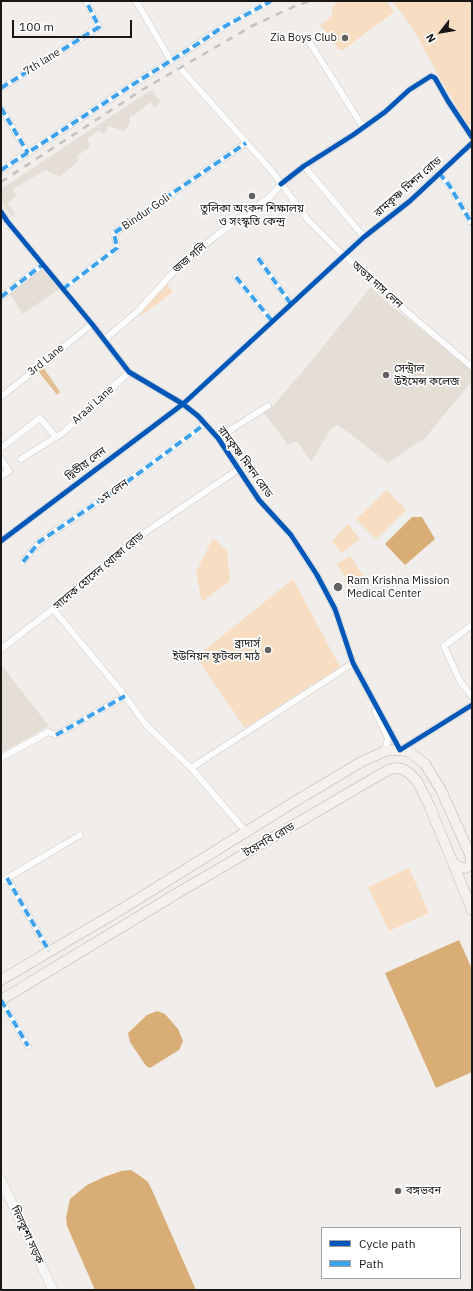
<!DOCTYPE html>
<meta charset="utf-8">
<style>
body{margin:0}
#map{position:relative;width:473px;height:1291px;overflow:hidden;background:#f0edea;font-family:"IBM Plex Sans",sans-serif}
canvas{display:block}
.frame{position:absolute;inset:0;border:2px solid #191715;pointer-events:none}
.legend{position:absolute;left:321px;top:1227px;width:140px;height:52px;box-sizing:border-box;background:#fff;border:1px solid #a3a2a1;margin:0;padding:5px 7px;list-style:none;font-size:12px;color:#191715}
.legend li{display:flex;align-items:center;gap:8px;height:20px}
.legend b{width:20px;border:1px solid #a3a2a1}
.north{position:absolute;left:421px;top:12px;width:40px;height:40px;-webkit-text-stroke:3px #fff;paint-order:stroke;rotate:239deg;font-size:11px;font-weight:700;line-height:16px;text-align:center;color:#191715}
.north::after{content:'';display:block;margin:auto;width:14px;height:18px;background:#191715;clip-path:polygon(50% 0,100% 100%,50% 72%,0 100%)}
.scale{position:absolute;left:12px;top:20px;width:120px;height:18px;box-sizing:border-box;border:2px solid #191715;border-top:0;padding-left:5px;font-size:12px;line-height:14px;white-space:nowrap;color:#191715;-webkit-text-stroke:3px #fff;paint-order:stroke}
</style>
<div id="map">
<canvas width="473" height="1291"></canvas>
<div class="frame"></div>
<ul class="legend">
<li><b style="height:5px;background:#0057b8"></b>Cycle path</li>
<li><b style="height:5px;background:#3da2ea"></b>Path</li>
</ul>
<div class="north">N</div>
<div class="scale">100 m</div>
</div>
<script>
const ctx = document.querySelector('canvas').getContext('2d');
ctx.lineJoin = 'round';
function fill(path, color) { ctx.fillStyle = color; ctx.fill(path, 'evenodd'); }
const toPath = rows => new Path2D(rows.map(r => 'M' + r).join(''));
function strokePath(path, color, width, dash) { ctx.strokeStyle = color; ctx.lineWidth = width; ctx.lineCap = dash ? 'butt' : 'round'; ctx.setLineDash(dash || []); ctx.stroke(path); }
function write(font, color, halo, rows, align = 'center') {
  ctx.font = font + ' "IBM Plex Sans","Noto Sans Bengali",sans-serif'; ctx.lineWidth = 3.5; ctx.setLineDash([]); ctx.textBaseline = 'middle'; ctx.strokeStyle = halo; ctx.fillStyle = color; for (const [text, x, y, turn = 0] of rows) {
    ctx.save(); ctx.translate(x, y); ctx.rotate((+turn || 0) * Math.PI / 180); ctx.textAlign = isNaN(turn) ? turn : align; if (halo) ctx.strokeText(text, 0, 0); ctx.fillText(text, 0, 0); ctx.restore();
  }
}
fill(toPath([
 [151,90,161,102,154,107,151,102,133,116,130,116,130,122,127,128,123,131,110,126,106,127,108,131,103,134,99,131,87,139,91,146,77,156,78,161,60,177,46,170,13,189,16,196,8,204,15,214,12,217,1,203,1,189],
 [40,267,59,289,23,314,9,293],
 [371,287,386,302,472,369,472,381,426,437,388,463,338,425,331,429,311,462,297,441,288,445,264,413,272,407,318,353],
 [1,664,49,726,1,753]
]), '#e5ded6');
fill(toPath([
 [338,1,386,1,394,12,343,50,339,50,320,25,326,21,332,15,332,7],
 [392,1,472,1,472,123,466,127,453,99,447,91,412,27],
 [165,281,173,292,142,315,138,311],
 [387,490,406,510,376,539,356,519],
 [348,524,360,539,342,553,332,541],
 [213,538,227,551,230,581,202,602,196,572],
 [350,556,364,577,351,587,337,564],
 [293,579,340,667,245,728,196,657],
 [409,868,429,913,389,931,368,887]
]), '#f7dec2');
fill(toPath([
 [43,367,60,392,57,395,38,371]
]), '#e3c094');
fill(toPath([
 [412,517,422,517,435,539,405,565,385,544],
 [459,940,472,969,472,1072,436,1088,385,973],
 [157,1011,165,1014,178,1029,183,1041,179,1050,150,1068,146,1066,130,1042,128,1033,147,1015],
 [131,1170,140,1176,148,1182,152,1190,196,1290,95,1290,67,1226,66,1218,70,1199,87,1185,104,1177,121,1171]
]), '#d9ae76');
const street = toPath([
 [136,1,171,61],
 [310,43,363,127],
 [180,68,271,170,309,221,344,256,354,263,400,306,472,367],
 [1,88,99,27,86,1],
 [1,108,28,153],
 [304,166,364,237],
 [1,170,129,87,199,43,218,30,271,1],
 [439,173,449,185,472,224],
 [1,212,7,221,92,324,129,372,183,404,198,416,218,438,259,500,291,535,317,575,335,609,353,663,400,750,472,705],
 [258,258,291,304],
 [236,277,272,321],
 [63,289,117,248,114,233,246,143],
 [1,297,42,265],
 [104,340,138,311,177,268,217,235,271,196,281,184,304,166,353,135,385,112,409,90,431,76,435,78,448,101,472,137],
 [1,397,92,324],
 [218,438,268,406],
 [1,448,40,418,56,437],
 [1,459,9,471,1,476],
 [21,459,64,432,129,372],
 [1,541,183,404,364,237,410,201,472,143],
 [23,562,39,542,120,487,205,424],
 [53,609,125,696,146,725,191,768,246,832],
 [472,625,444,646,460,681,472,697],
 [1,649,53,609,131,542,239,469],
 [375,711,388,738,386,747,382,751],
 [1,758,48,732,56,735,125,696],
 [191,768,353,663],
 [7,878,49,951],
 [1,882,80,835],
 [1,1000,28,1046]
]);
const secondary = toPath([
 [1,1180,53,1290]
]);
const primary = toPath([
 [453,863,459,867,465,868,469,866,471,862,471,858],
 [1,980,122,909,294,802,361,762,388,750,400,750,410,752,425,764,441,790,472,859],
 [1,1000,181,891,388,770,395,768,403,769,410,774,417,781,430,807,472,910]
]);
strokePath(street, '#cccac7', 7);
strokePath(secondary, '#cccac7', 10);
strokePath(primary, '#bcb4ab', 11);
strokePath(street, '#fdfcfc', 6);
strokePath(secondary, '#f8f6f4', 9);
strokePath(primary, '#f4f0eb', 10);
strokePath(toPath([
 [1,182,142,90,252,26,293,7,310,1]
]), '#c2c2c1', 2.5, [7, 7]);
strokePath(toPath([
 [1,88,99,27,86,1],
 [1,108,28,153],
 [1,170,129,87,199,43,218,30,271,1],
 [439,173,449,185,472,224],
 [258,258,291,304],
 [236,277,272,321],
 [63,289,117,248,114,233,246,143],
 [1,297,42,265],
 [23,562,39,542,120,487,205,424],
 [56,735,125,696],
 [7,878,49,951],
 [1,1000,28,1046]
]), '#3da2ea', 4, [8, 4]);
strokePath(toPath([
 [281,184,304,166,353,135,385,112,409,90,431,76,435,78,448,101,472,137],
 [1,212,7,221,92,324,129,372,183,404,198,416,218,438,259,500,291,535,317,575,335,609,353,663,400,750,472,705],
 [1,541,183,404,364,237,410,201,472,143]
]), '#0057b8', 5);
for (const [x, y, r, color] of [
 [345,38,4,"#646260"],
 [252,196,4,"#646260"],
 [386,375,4,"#646260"],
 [338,587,5,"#646260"],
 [268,650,4,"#646260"],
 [398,1191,4,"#646260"]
]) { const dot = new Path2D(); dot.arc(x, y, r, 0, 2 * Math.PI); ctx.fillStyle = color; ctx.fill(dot); strokePath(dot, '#fff', 1.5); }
write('11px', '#191715', '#fff', [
 ["Zia Boys Club",337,38,"right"],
 ["তুলিকা অংকন শিক্ষালয়",252,209,"center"],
 ["ও সংস্কৃতি কেন্দ্র",252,222,"center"],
 ["সেন্ট্রাল",394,369],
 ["উইমেন্স কলেজ",394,382],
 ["Ram Krishna Mission",347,581],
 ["Medical Center",347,594],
 ["ব্রাদার্স",260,644,"right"],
 ["ইউনিয়ন ফুটবল মাঠ",260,657,"right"],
 ["বঙ্গভবন",406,1191]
], 'left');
write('11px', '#191715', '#fff', [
 ["7th lane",42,62,-32],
 ["রামকৃষ্ণ মিশন রোড",408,187,-41],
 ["Bindur Goli",146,212,-34],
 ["জজ গলি",190,258,-40],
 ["অভয় দাস লেন",377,285,42],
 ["3rd Lane",46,360,-39],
 ["Araai Lane",93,405,-42],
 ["রামকৃষ্ণ মিশন রোড",245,462,54],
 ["দ্বিতীয় লেন",86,464,-37],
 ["১ম লেন",113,492,-35],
 ["সাদেক হোসেন খোকা রোড",99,571,-40],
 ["টয়েনবি রোড",269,840,-30],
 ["দিলকুশা সড়ক",27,1235,65]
]);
</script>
